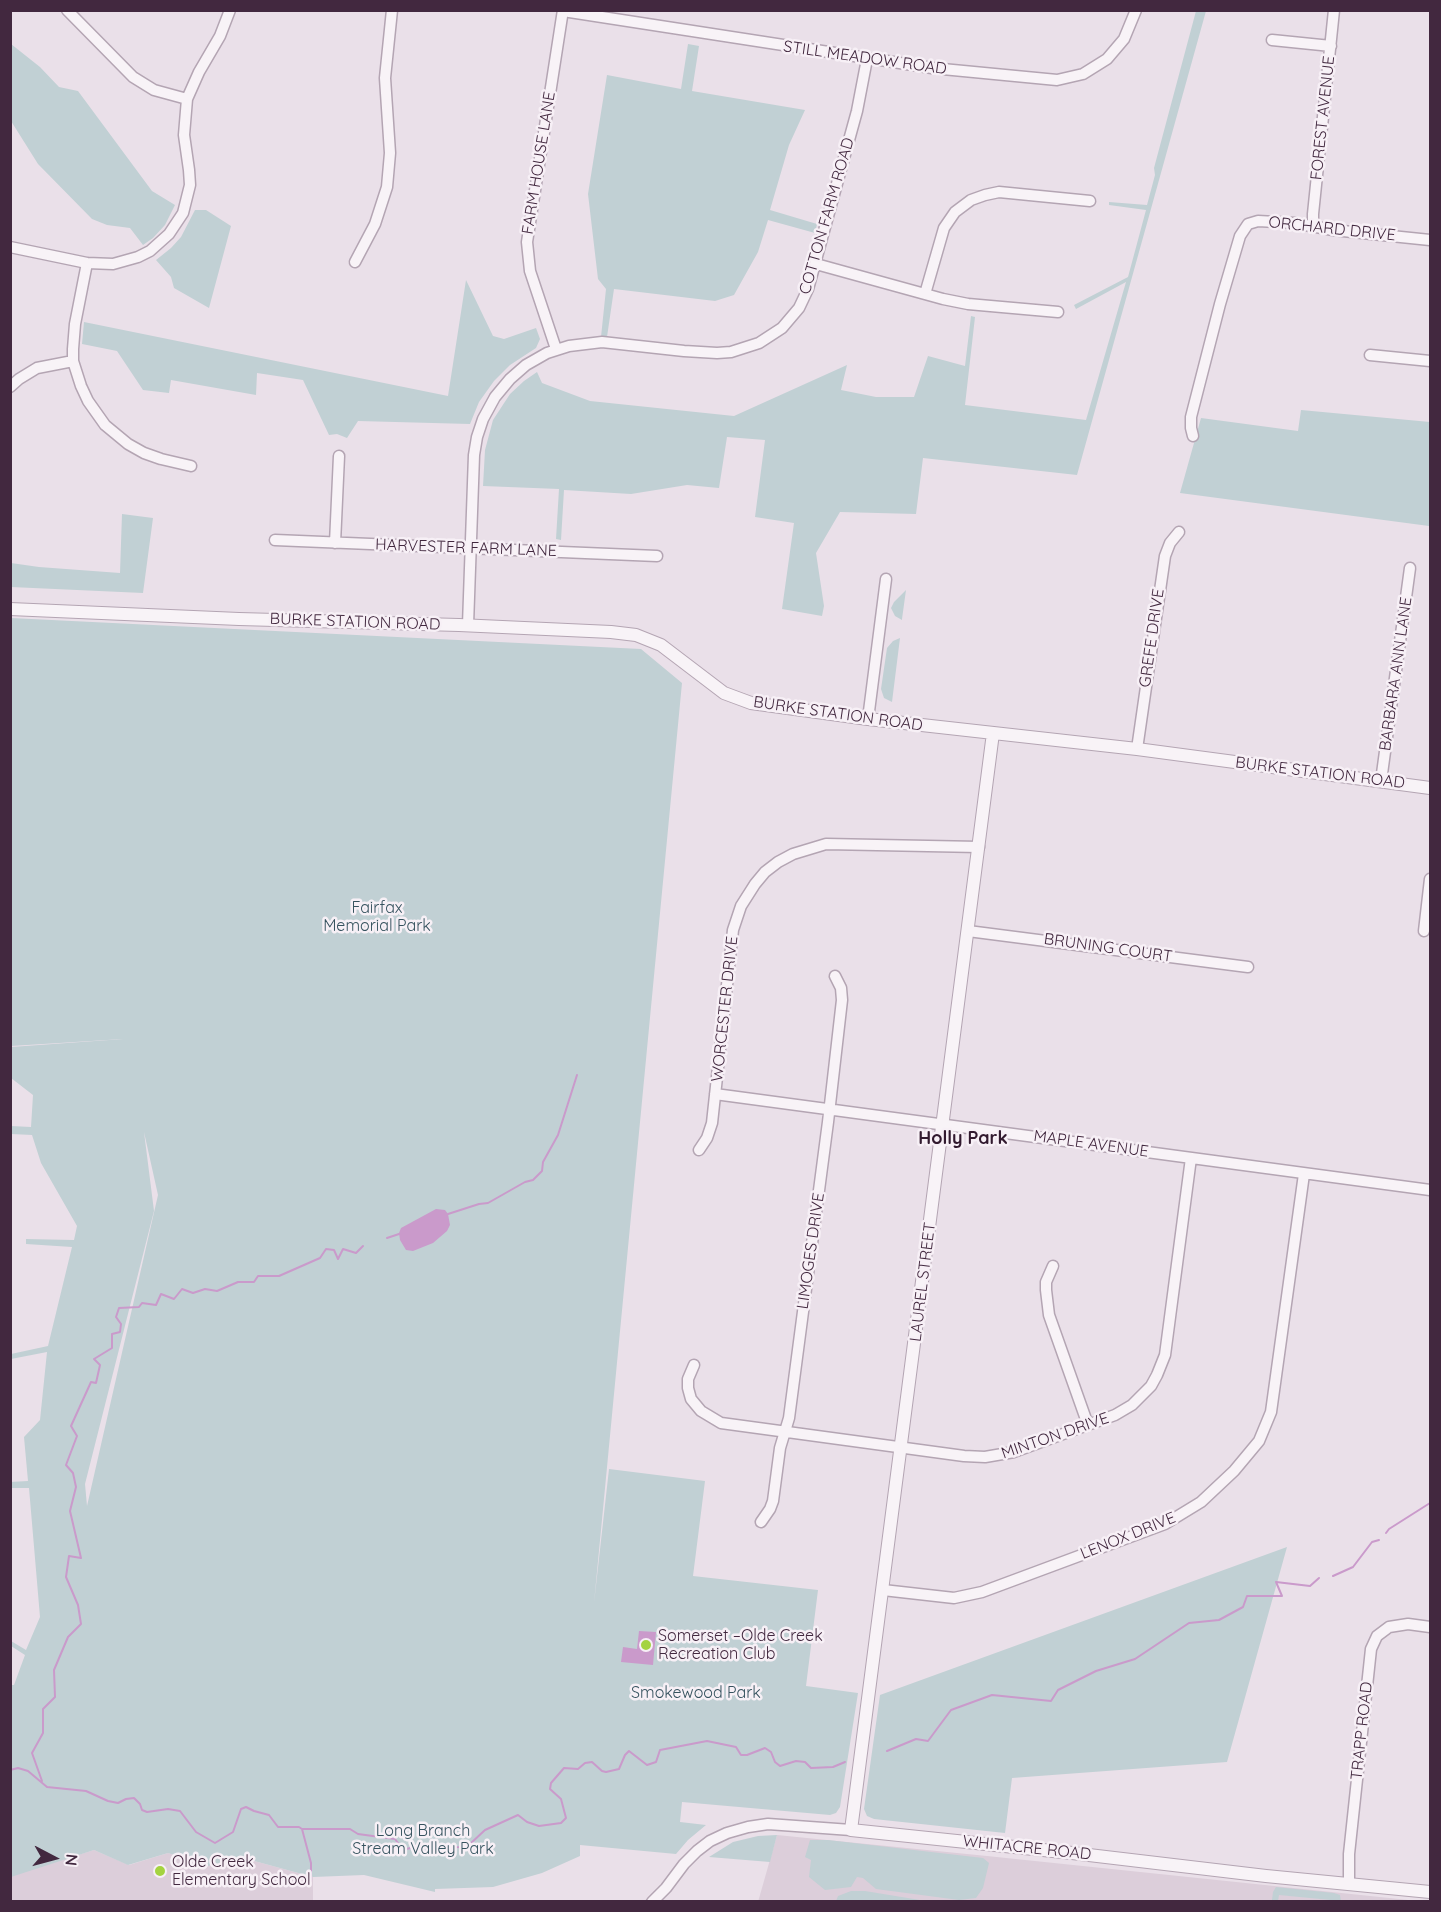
<!DOCTYPE html>
<meta charset="utf-8">
<style>
body{margin:0}
#map{position:relative;width:1441px;height:1912px;overflow:hidden;background:#eae0e9;font-family:Quicksand,sans-serif}
canvas{display:block}
.frame{position:absolute;inset:0;border:12px solid #42283f;pointer-events:none}
.north{position:absolute;left:24px;top:1828px;width:60px;height:60px;-webkit-text-stroke:4px #f7f0f6;paint-order:stroke;rotate:96deg;font-size:16px;font-weight:700;line-height:24px;text-align:center;color:#42283f}
.north::after{content:'';display:block;margin:auto;width:21px;height:27px;background:#42283f;clip-path:polygon(50% 0,100% 100%,50% 72%,0 100%)}
</style>
<div id="map">
<canvas width="1441" height="1912"></canvas>
<div class="frame"></div>
<div class="north">N</div>
</div>
<script>
const ctx = document.querySelector('canvas').getContext('2d');
ctx.lineJoin = 'round';
function fill(path, color) { ctx.fillStyle = color; ctx.fill(path, 'evenodd'); }
const toPath = rows => new Path2D(rows.map(r => 'M' + r).join(''));
function strokePath(path, color, width, dash) { ctx.strokeStyle = color; ctx.lineWidth = width; ctx.lineCap = dash ? 'butt' : 'round'; ctx.setLineDash(dash || []); ctx.stroke(path); }
function write(font, color, halo, rows, align = 'center') {
  ctx.font = font + ' Quicksand,sans-serif'; ctx.lineWidth = 5; ctx.setLineDash([]); ctx.textBaseline = 'middle'; ctx.strokeStyle = halo; ctx.fillStyle = color; for (const [text, x, y, turn = 0] of rows) {
    ctx.save(); ctx.translate(x, y); ctx.rotate((+turn || 0) * Math.PI / 180); ctx.textAlign = isNaN(turn) ? turn : align; if (halo) ctx.strokeText(text, 0, 0); ctx.fillText(text, 0, 0); ctx.restore();
  }
}
fill(toPath([
 [777,1835,987,1856,1418,1901,758,1902],
 [94,1850,129,1865,168,1853,208,1866,247,1859,313,1877,313,1901,11,1901,10,1876]
]), '#dcceda');
fill(toPath([
 [1196,11,1206,11,1077,475,923,458,916,514,840,512,816,553,824,606,822,616,782,609,794,523,755,517,765,440,727,437,719,488,687,485,631,494,564,490,561,540,556,539,559,489,483,486,485,450,493,420,510,394,524,381,537,372,542,383,590,401,734,416,847,365,841,390,876,397,914,397,928,356,965,366,971,316,975,317,965,405,1086,420,1126,282,1076,309,1074,305,1128,277,1146,210,1109,205,1109,202,1147,205,1155,175,1154,168],
 [11,44,40,67,59,87,78,91,152,191,175,205,165,225,153,238,143,245,130,228,107,225,92,219,38,164,11,121],
 [688,44,699,46,692,91,805,110,789,145,770,210,817,224,815,233,768,220,758,252,734,295,715,301,614,289,607,337,601,337,606,289,598,279,588,194,607,75,681,89],
 [195,210,206,210,231,226,209,308,174,288,171,277,156,260,171,248,181,237],
 [466,280,493,336,504,339,536,328,540,339,536,348,510,365,494,381,479,402,470,424,358,421,347,438,337,434,329,435,303,380,257,373,256,395,171,380,169,393,143,390,117,351,82,344,84,322,448,396],
 [1301,410,1430,422,1430,511,1429,526,1180,493,1201,418,1298,431],
 [122,514,153,518,143,593,11,587,11,563,39,567,120,573],
 [906,590,902,619,902,620,895,616,891,608,894,602],
 [11,618,641,649,682,683,594,1603,609,1469,705,1481,693,1576,818,1590,806,1686,858,1693,840,1807,836,1813,830,1815,682,1802,680,1822,706,1825,688,1840,676,1854,580,1845,580,1856,542,1873,493,1887,435,1889,435,1892,364,1875,313,1877,247,1859,208,1866,168,1853,128,1865,94,1850,11,1877,11,1685,14,1685,25,1655,11,1646,11,1641,26,1650,40,1617,29,1488,11,1488,10,1482,28,1481,24,1437,40,1420,47,1352,11,1359,11,1354,48,1346,72,1247,26,1244,26,1239,74,1240,77,1226,41,1163,32,1135,11,1134,11,1126,31,1127,33,1095,11,1078,11,1047,123,1039,11,1046],
 [144,1132,158,1195,87,1506,85,1484,154,1211],
 [900,638,892,702,884,698,881,689,887,648,893,641],
 [1287,1547,1227,1762,1012,1778,1005,1833,874,1819,867,1816,864,1809,880,1695],
 [777,1835,770,1862,709,1857,733,1842,758,1836],
 [810,1840,828,1840,983,1858,989,1863,983,1888,976,1898,959,1900,876,1889,863,1878,857,1877,851,1887,825,1890,809,1877,811,1860,805,1857],
 [1276,1887,1334,1893,1340,1895,1341,1901,1279,1895,1278,1901,1274,1901,1272,1900,1273,1892],
 [851,1891,865,1891,926,1901,836,1901,838,1896]
]), '#c1d0d4');
fill(toPath([
 [436,1209,445,1210,448,1214,450,1225,447,1231,433,1243,413,1251,406,1250,400,1240,399,1233,401,1228],
 [639,1631,656,1632,653,1665,621,1662,623,1647,637,1649]
]), '#ca9acb');
strokePath(toPath([
 [448,1214,479,1204,488,1203,525,1182,533,1180,542,1171,543,1162,558,1135,577,1075],
 [387,1238,399,1234],
 [1386,1533,1389,1529,1430,1503],
 [1333,1576,1353,1567,1372,1542,1379,1540],
 [887,1751,916,1739,928,1741,951,1710,992,1695,1051,1701,1058,1690,1096,1671,1135,1659,1189,1623,1219,1620,1243,1607,1247,1596,1282,1596,1276,1582,1310,1586,1319,1578],
 [10,1770,18,1768,28,1771,47,1787,86,1791,108,1801,118,1803,126,1799,134,1798,140,1804,142,1810,147,1812,168,1809,180,1811,196,1832,215,1843,233,1832,241,1809,246,1807,254,1811,269,1815,278,1827,299,1827,302,1829,350,1829,358,1834,395,1839,403,1850,421,1845,439,1848,460,1847,470,1844,485,1830,518,1815,527,1822,539,1826,561,1823,566,1818,561,1799,550,1789,551,1783,564,1768,578,1769,585,1763,592,1762,602,1771,606,1772,619,1769,625,1755,629,1751,647,1765,656,1762,660,1750,707,1741,736,1747,741,1755,747,1755,765,1748,771,1752,775,1762,780,1766,796,1761,805,1762,811,1768,833,1767,845,1762],
 [42,1781,32,1753,43,1733,43,1709,55,1697,54,1670,68,1637,81,1624,78,1605,66,1577,69,1556,81,1558,70,1511,76,1487,73,1473,66,1465,77,1436,71,1426,91,1382,96,1383,100,1365,94,1359,112,1348,112,1334,120,1332,121,1324,116,1317,119,1308,139,1307,142,1303,156,1305,161,1294,174,1299,182,1289,193,1293,205,1289,217,1291,238,1282,254,1282,258,1276,279,1276,320,1258,326,1249,334,1250,338,1259,343,1249,356,1253,363,1246],
 [302,1829,311,1863,311,1881]
]), '#ca9acb', 2);
const minor = toPath([
 [67,10,133,77,154,90,187,99],
 [563,11,932,68,1057,80,1083,74,1107,59,1124,39,1136,10],
 [1272,40,1331,46],
 [1313,226,1313,214,1334,10],
 [10,247,87,263,113,264,138,257,150,251,169,234,183,213,190,185,189,170,184,135,187,99,199,72,220,36,230,10],
 [355,262,375,224,387,187,390,153,385,78,392,10],
 [87,263,75,324,73,349,73,361,81,386,88,401,105,425,128,444,144,453,161,459,191,466],
 [816,264,943,299,968,304,1058,312],
 [925,294,944,228,955,212,971,200,985,195,999,192,1090,201],
 [556,349,530,271,527,242,563,10],
 [1370,355,1430,361],
 [10,387,19,379,37,368,73,361],
 [1193,436,1191,428,1191,417,1220,304,1240,236,1248,224,1258,221,1294,223,1333,230,1430,240],
 [275,540,657,556],
 [335,543,339,456],
 [468,625,474,455,477,437,483,419,495,397,510,379,526,365,547,353,569,346,602,342,684,351,717,353,731,352,759,343,782,328,799,308,808,289,857,111,867,59],
 [868,719,886,579],
 [1137,749,1165,556,1170,543,1179,532],
 [1381,781,1410,568],
 [968,931,1248,967],
 [1424,931,1430,879],
 [715,1094,1430,1190],
 [699,1150,707,1138,712,1123,733,930,741,906,755,884,765,872,778,862,793,854,826,844,979,847],
 [1053,1266,1046,1282,1046,1290,1049,1315,1088,1425],
 [694,1365,688,1379,688,1388,691,1399,701,1411,721,1423,964,1456,985,1457,1014,1452,1115,1415,1132,1405,1151,1386,1157,1375,1165,1355,1191,1158],
 [761,1522,770,1509,773,1501,780,1448,789,1418,828,1122,842,1000,841,988,835,976],
 [883,1590,954,1598,982,1592,1165,1524,1201,1502,1234,1471,1259,1441,1271,1412,1304,1174],
 [1349,1884,1349,1854,1371,1649,1377,1636,1389,1627,1408,1624,1430,1627],
 [652,1902,666,1888,684,1864,697,1851,710,1841,727,1833,748,1827,768,1824,851,1830]
]);
const tertiary = toPath([
 [10,609,239,619,459,625,611,632,636,635,661,645,724,693,751,703,868,719,1137,749,1430,788],
 [993,733,851,1830,1072,1853,1266,1876,1430,1892]
]);
strokePath(minor, '#b4a5b3', 13);
strokePath(tertiary, '#b4a5b3', 14);
strokePath(minor, '#f8f3f7', 10);
strokePath(tertiary, '#f8f3f7', 12);
for (const [x, y, r, color] of [
 [646,1645,6,"#a4d340"],
 [160,1871,6,"#a4d340"]
]) { const dot = new Path2D(); dot.arc(x, y, r, 0, 2 * Math.PI); ctx.fillStyle = color; ctx.fill(dot); strokePath(dot, '#f7f0f6', 2); }
write('16px', '#42283f', '#f7f0f6', [
 ["STILL MEADOW ROAD",865,58,8],
 ["FOREST AVENUE",1323,118,-84],
 ["FARM HOUSE LANE",539,163,-81],
 ["COTTON FARM ROAD",827,216,-74],
 ["ORCHARD DRIVE",1332,229,6],
 ["HARVESTER FARM LANE",466,548,2],
 ["BURKE STATION ROAD",355,622,2],
 ["GREFE DRIVE",1152,638,-82],
 ["BARBARA ANN LANE",1396,674,-82],
 ["BURKE STATION ROAD",838,714,8],
 ["BURKE STATION ROAD",1320,773,7],
 ["BRUNING COURT",1108,948,8],
 ["WORCESTER DRIVE",725,1009,-84],
 ["MAPLE AVENUE",1091,1144,8],
 ["LIMOGES DRIVE",811,1251,-82],
 ["LAUREL STREET",923,1282,-83],
 ["MINTON DRIVE",1055,1436,-19],
 ["LENOX DRIVE",1128,1536,-22],
 ["TRAPP ROAD",1362,1731,-84],
 ["WHITACRE ROAD",1027,1848,6]
]);
write('16px', '#35525e', '#f7f0f6', [
 ["Fairfax",377,908],
 ["Memorial Park",377,926],
 ["Smokewood Park",696,1693],
 ["Long Branch",423,1831],
 ["Stream Valley Park",423,1849]
]);
write('16px', '#42283f', '#f7f0f6', [
 ["Somerset –Olde Creek",658,1636],
 ["Recreation Club",658,1654],
 ["Olde Creek",172,1862],
 ["Elementary School",172,1880]
], 'left');
write('bold 18px', '#321a2f', '#f7f0f6', [
 ["Holly Park",963,1139]
]);
</script>
